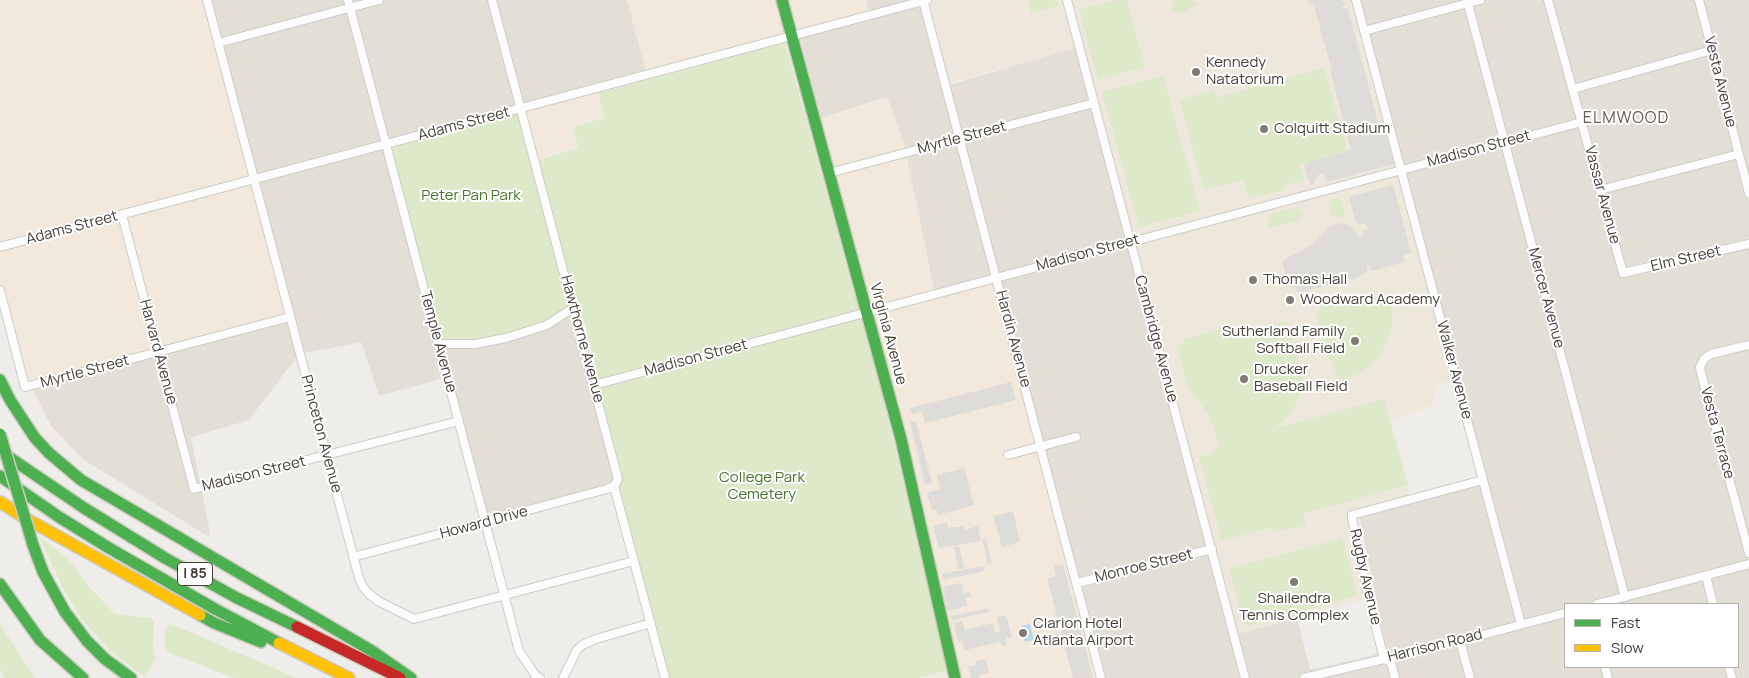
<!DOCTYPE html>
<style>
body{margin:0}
#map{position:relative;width:1749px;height:678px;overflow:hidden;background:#efede9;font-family:Manrope,sans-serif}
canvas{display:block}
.legend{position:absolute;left:1564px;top:603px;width:175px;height:65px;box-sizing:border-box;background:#fff;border:1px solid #b4b2ae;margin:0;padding:6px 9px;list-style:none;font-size:15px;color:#443e35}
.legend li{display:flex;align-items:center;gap:10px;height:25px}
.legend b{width:25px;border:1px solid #b4b2ae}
</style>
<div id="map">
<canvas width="1749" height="678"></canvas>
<ul class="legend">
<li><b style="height:6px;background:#4caf50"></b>Fast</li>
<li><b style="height:6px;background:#ffc107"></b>Slow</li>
</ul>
</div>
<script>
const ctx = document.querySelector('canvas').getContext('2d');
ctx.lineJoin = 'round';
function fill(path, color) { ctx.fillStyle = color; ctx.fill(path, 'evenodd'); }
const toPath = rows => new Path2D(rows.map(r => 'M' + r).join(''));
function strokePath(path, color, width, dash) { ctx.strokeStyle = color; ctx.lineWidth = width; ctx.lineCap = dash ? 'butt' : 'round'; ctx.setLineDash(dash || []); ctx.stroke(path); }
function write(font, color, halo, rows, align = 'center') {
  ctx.font = font + ' Manrope,sans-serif'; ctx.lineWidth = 4; ctx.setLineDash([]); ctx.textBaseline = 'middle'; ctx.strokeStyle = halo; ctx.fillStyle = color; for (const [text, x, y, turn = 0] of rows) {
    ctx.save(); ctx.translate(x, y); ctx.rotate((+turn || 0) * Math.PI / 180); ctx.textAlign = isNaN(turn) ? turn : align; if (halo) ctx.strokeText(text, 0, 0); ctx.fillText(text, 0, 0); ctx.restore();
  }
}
fill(toPath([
 [202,0,627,0,646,71,384,144,474,341,575,318,616,482,485,517,452,376,379,396,361,342,299,354,249,420,191,437,211,538,84,460,51,426,30,383,285,314],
 [866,0,923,0,946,86,1074,48,1077,38,1234,635,1297,618,1310,670,1387,652,1359,514,1479,479,1356,0,1749,0,1749,678,1101,678,992,275,934,290,904,144,887,97,821,118,799,33,849,25,871,18],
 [1565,604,1738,604,1738,667,1565,667]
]), '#e3dfd6');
fill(toPath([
 [0,0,202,0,285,314,30,383,0,313],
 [627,0,866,0,871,19,849,25,799,33,646,71],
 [595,86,603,117,572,126,577,147,538,158,521,106],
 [887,97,904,144,934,290,992,274,1101,678,924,678,959,670,821,118]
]), '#f2e9dc');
fill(toPath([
 [923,0,1356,0,1456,379,1439,384,1435,393,1433,405,1390,420,1408,485,1408,498,1352,518,1348,535,1364,599,1234,635,1079,47,946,84]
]), '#ede8db');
fill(toPath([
 [1028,0,1057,0,1058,6,1031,13],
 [1116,0,1127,0,1145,67,1098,80,1079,10],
 [1172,0,1190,0,1198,2,1186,12,1173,13],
 [785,43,878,379,897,456,947,671,918,678,668,678,618,488,621,472,595,374,597,371,584,320,580,317,538,160,578,148,573,127,604,118,598,93],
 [1324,68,1347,151,1300,165,1304,180,1285,185,1286,189,1251,198,1250,195,1247,196,1243,180,1204,190,1180,102,1181,99,1214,90,1216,98],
 [1163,76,1200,211,1139,227,1102,92],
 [521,106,575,318,474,341,443,344,383,144],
 [1339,198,1345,216,1337,218,1331,214,1328,201],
 [1298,207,1303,215,1302,218,1282,225,1269,227,1267,215],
 [1387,296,1393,314,1391,329,1386,345,1373,364,1357,374,1339,380,1325,349,1316,316,1321,307,1348,301],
 [1286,321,1302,373,1300,394,1292,413,1274,428,1265,431,1384,399,1408,485,1303,514,1306,526,1275,531,1273,527,1222,541,1199,457,1214,453,1219,444,1210,417,1187,385,1178,350,1185,339,1224,328,1255,330],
 [40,537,68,558,90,588,115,614,151,618,154,622,153,646,156,658,145,677,110,651,81,618,64,590,40,539],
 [1342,538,1358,596,1245,626,1229,569],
 [169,623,297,678,234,678,167,652,164,637],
 [0,624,35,678,5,678,0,669]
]), '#dde9c9');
fill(toPath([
 [1308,0,1343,0,1345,6,1342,7,1341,9,1348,8,1378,123,1382,122,1394,164,1326,182,1324,173,1318,175,1314,181,1314,184,1310,185,1304,164,1351,150,1331,74,1331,67,1315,10,1315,7,1314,4,1309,5],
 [1393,185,1411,253,1403,255,1405,262,1371,271,1368,264,1366,266,1368,272,1361,274,1360,277,1306,291,1297,292,1296,287,1289,288,1282,261,1313,244,1330,226,1338,223,1350,225,1354,229,1359,237,1363,236,1363,231,1368,229,1367,226,1366,224,1360,224,1356,223,1349,197],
 [1011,382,1016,400,925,423,922,411,912,414,910,408],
 [916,421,932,483,925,485,910,422],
 [964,468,974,505,938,515,937,510,932,511,927,493,940,489,937,475],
 [1013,511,1020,542,1002,547,993,516],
 [947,522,948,528,963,526,964,530,978,526,981,541,939,548,933,526],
 [986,538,992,563,988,564,982,539],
 [959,546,964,568,958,569,954,547],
 [1063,564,1093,678,1073,678,1047,578,1056,576,1054,566],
 [983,566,985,571,943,580,942,574],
 [962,583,964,593,970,592,971,597,965,598,967,606,948,611,943,587],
 [988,608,989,612,952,620,951,616],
 [1006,615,1012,637,1006,638,1007,645,1002,646,1000,642,964,650,962,641,958,642,954,623,962,621,965,630,993,623,995,633,1000,632,997,617],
 [986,659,989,673,979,675,979,678,971,678,968,667,976,665,975,661]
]), '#dedcd9');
fill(toPath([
 [1030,624,1034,640,1025,642,1021,626]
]), '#bad9ec');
const street = toPath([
 [207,0,359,578,363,587,369,594,378,601,414,619,634,561],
 [348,0,519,651,536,676,540,678],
 [492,0,618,479,614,486,665,678],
 [923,0,1101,678],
 [1067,0,1245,678],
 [1356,0,1521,624],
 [1467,0,1625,597],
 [1548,0,1623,273,1749,244],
 [1699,0,1749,193],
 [1364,31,1480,0],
 [218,43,379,0],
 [1573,89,1712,50],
 [829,173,1094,103],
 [1600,190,1739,154],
 [122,215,194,489,459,421],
 [0,247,927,0],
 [0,290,25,387,290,317],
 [439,344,475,344,506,338,547,325,573,308],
 [1749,345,1711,354,1704,359,1700,367,1701,373,1749,553],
 [594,385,1582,122],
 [1008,455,1076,437],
 [353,557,607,489,614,486],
 [1706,576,1713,604],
 [1077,583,1212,549],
 [1597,604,1749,564],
 [1460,641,1470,678],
 [1605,667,1608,678],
 [1729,667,1732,678],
 [563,678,577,650,582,645,596,639,651,623],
 [1304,678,1460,641,1565,613],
 [1395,678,1391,662,1384,659,1368,596,1352,518,1352,515,1483,480]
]);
const fast = toPath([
 [782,0,901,439,955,678],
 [0,380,10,400,35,438,49,453,81,480,372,651,411,678],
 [0,451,84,508,165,558,235,597,297,627],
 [0,476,59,517,109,548,215,609,279,643],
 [33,545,43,572,65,612,87,641,105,659,131,678],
 [0,584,40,640,83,678],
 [200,615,214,623,261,642]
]);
const slow = toPath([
 [0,502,25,518,200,615],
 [279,643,349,678]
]);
const jam = toPath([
 [297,627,400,678]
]);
strokePath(street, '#cdcbc6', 10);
strokePath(fast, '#cecac0', 14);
strokePath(slow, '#cecac0', 14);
strokePath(jam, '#cecac0', 14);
strokePath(street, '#fdfcfc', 8);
strokePath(fast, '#4caf50', 11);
strokePath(slow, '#ffc107', 11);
strokePath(jam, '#c62828', 11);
const fastBridge = toPath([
 [0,434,33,545]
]);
strokePath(fastBridge, '#cecac0', 14, []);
strokePath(fastBridge, '#4caf50', 11);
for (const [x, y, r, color] of [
 [1196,72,5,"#807b74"],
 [1264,129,5,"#807b74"],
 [1253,280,5,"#807b74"],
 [1290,300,5,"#807b74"],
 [1355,341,5,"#807b74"],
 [1244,379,5,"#807b74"],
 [1294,582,5,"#807b74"],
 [1023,633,5,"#807b74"]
]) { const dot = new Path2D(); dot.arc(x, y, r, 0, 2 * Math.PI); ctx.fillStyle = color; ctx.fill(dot); strokePath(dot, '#fff', 2); }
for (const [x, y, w] of [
 [195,574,35]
]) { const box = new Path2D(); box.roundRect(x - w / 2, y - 11.5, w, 23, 4); ctx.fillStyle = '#fff'; ctx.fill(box); strokePath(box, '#443e35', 1); }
write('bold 14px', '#443e35', null, [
 ["I 85",195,574]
]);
write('15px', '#443e35', '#fff', [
 ["Kennedy",1206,63],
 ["Natatorium",1206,80],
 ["Colquitt Stadium",1274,129],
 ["Thomas Hall",1263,280],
 ["Woodward Academy",1300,300],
 ["Sutherland Family",1345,332,"right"],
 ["Softball Field",1345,349,"right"],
 ["Drucker",1254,370],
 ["Baseball Field",1254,387],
 ["Shailendra",1294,599,"center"],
 ["Tennis Complex",1294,616,"center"],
 ["Clarion Hotel",1033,624],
 ["Atlanta Airport",1033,641]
], 'left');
write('15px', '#443e35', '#fff', [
 ["Vesta Avenue",1720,82,76],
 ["Adams Street",464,124,-15],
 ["Myrtle Street",962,138,-15],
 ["Madison Street",1479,149,-15],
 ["Vassar Avenue",1602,195,75],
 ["Adams Street",72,228,-15],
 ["Madison Street",1088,253,-15],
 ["Elm Street",1686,259,-13],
 ["Mercer Avenue",1546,298,75],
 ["Virginia Avenue",888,334,75],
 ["Hawthorne Avenue",582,339,75],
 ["Hardin Avenue",1013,339,75],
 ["Cambridge Avenue",1156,339,75],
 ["Temple Avenue",438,342,75],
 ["Harvard Avenue",158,352,75],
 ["Madison Street",696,358,-15],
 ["Walker Avenue",1454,370,75],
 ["Myrtle Street",85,372,-15],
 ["Vesta Terrace",1717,433,75],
 ["Princeton Avenue",321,434,75],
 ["Madison Street",254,474,-14],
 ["Howard Drive",484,523,-15],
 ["Monroe Street",1144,566,-14],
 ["Rugby Avenue",1365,577,77],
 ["Harrison Road",1435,646,-14]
]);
write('15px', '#47742b', '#fff', [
 ["Peter Pan Park",471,196],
 ["College Park",762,478],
 ["Cemetery",762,495]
]);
ctx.letterSpacing = '1px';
write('16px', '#675c4d', '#fff', [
 ["ELMWOOD",1626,119]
]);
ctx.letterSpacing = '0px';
</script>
